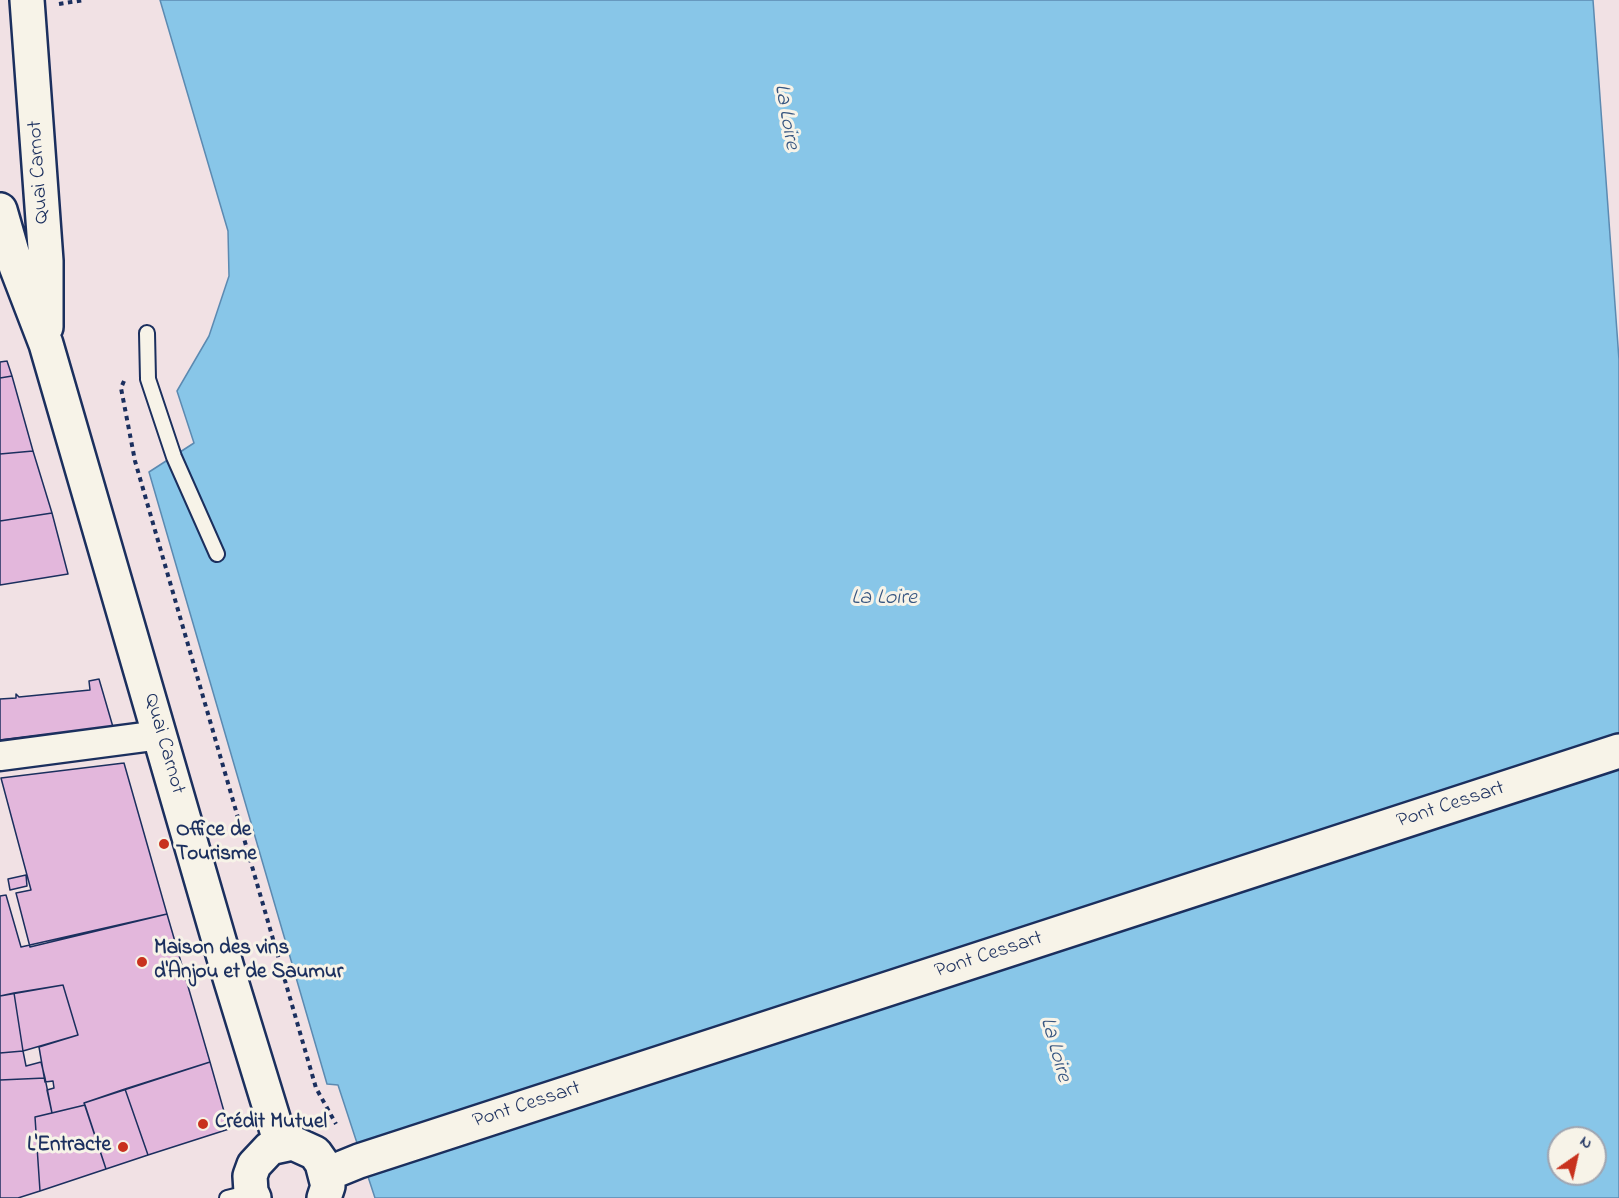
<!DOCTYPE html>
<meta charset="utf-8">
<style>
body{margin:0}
#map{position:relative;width:1619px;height:1198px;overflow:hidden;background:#f1e1e4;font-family:"Indie Flower",sans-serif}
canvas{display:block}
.north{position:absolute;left:1547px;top:1126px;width:60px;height:60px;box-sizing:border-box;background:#f7f3e8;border:2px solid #9fa5b1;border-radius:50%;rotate:34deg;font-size:16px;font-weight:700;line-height:24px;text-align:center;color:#1b2f5e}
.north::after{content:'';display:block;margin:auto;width:21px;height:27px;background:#c8321e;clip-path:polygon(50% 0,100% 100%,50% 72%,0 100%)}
</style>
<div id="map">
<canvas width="1619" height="1198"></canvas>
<div class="north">N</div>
</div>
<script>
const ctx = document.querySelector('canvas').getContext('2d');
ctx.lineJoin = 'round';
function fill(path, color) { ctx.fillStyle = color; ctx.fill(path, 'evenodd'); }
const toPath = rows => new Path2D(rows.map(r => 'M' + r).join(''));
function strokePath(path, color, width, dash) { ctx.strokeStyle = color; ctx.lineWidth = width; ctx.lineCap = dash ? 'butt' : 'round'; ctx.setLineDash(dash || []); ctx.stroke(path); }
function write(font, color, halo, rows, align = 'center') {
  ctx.font = font + ' "Indie Flower",sans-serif'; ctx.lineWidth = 6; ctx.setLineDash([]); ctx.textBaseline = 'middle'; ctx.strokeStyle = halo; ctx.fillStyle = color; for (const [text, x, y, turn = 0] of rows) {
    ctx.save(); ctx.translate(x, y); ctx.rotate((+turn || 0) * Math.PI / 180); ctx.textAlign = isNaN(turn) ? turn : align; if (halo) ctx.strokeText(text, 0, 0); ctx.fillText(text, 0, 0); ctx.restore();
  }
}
const water = toPath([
 [160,0,1593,0,1619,360,1619,1198,375,1198,338,1085,327,1084,149,472,194,443,177,391,209,336,229,276,228,231,160,0],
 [1559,1138,1595,1138,1595,1174,1559,1174,1559,1138]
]);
fill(water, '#88c6e8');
strokePath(water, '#5c8ab1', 1.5);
const building = toPath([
 [7,361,12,376,0,378,0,362,7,361],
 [12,376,33,451,0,454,0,378,12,376],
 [33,451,52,513,0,521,0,454,33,451],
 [52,513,68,574,0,585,0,521,52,513],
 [99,679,113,727,0,740,0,699,16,698,16,694,19,697,90,690,89,681,99,679],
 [124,763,167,914,30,947,16,893,31,890,1,778,124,763],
 [26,875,27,886,10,890,8,879,26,875],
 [6,895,21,947,167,914,210,1062,84,1103,85,1105,52,1113,47,1090,54,1088,53,1081,45,1082,39,1047,78,1035,63,985,0,996,0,896,6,895],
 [63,985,78,1035,23,1051,14,993,63,985],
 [14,993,23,1051,0,1053,0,996,14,993],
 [23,1051,26,1066,41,1062,45,1078,0,1080,0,1053,23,1051],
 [210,1062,229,1129,148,1155,125,1089,210,1062],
 [45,1078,52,1113,35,1117,40,1191,18,1198,0,1198,0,1080,45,1078],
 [125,1089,148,1155,106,1169,84,1103,125,1089],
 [85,1105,106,1169,40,1191,35,1117,85,1105]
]);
fill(building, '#e3b7dc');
strokePath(building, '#1b2f5e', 1.5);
const service = toPath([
 [147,333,148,379,174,457,217,554],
 [227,1198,251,1192]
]);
const minor = toPath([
 [0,756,160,735]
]);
const secondary = toPath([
 [27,0,46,261,46,327],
 [0,210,16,266,46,344,227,968,281,1144],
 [327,1174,359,1161,1619,751],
 [254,1198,251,1192,250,1176,254,1165,270,1148,293,1143,315,1153,322,1163,328,1186,324,1198]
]);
strokePath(service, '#1b2f5e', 18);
strokePath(minor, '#1b2f5e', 33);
strokePath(secondary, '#1b2f5e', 38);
strokePath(toPath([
 [59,4,84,0],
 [124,381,121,388,135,461,316,1088,336,1124]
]), '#1b2f5e', 4, [4.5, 4.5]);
strokePath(service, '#f7f3e8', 14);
strokePath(minor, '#f7f3e8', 28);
strokePath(secondary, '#f7f3e8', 33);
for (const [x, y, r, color] of [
 [164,844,6,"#c8321e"],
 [142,962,6,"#c8321e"],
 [203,1124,6,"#c8321e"],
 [123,1147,6,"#c8321e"]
]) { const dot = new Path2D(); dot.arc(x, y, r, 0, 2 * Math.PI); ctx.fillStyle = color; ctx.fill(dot); strokePath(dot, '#f7f3e8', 2); }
write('21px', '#1b2f5e', '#f7f3e8', [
 ["Quai Carnot",40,172,-94],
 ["Quai Carnot",163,744,74],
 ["Pont Cessart",1451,806,-18],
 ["Pont Cessart",989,956,-18],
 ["Pont Cessart",527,1106,-18]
]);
write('bold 21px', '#1b2f5e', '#f7f3e8', [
 ["Office de",176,832],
 ["Tourisme",176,856],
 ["Maison des vins",154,950],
 ["d'Anjou et de Saumur",154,974],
 ["Crédit Mutuel",215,1124],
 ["L'Entracte",111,1147,"right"]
], 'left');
write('italic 22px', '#365580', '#f7f3e8', [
 ["La Loire",785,117,80],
 ["La Loire",884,599],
 ["La Loire",1054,1050,74]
]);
</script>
